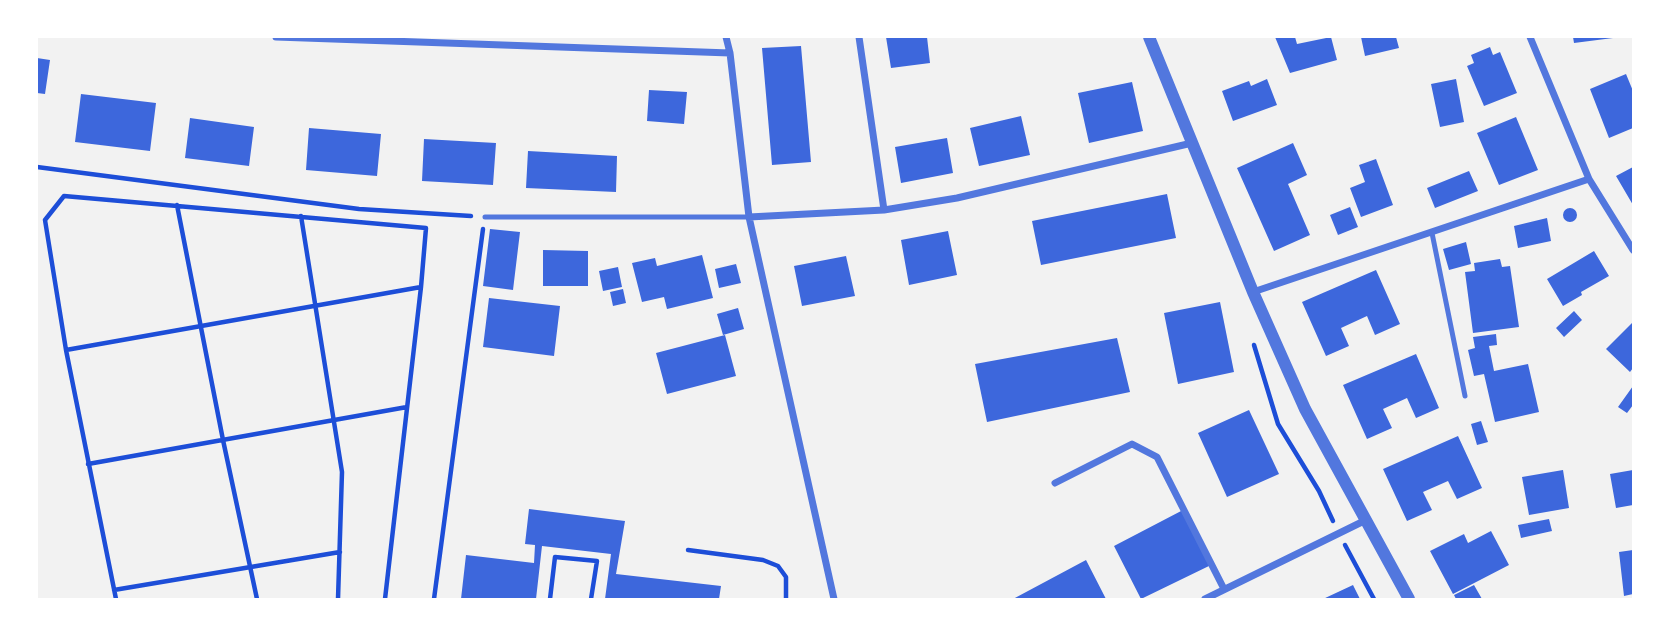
<!DOCTYPE html>
<style>
body{margin:0}
#map{position:relative;width:1670px;height:636px;overflow:hidden;background:#f2f2f2;font-family:"Golos Text",sans-serif}
canvas{display:block}
.frame{position:absolute;inset:0;border:38px solid #fff;pointer-events:none}
</style>
<div id="map">
<canvas width="1670" height="636"></canvas>
<div class="frame"></div>
</div>
<script>
const ctx = document.querySelector('canvas').getContext('2d');
ctx.lineJoin = 'round';
function fill(path, color) { ctx.fillStyle = color; ctx.fill(path, 'evenodd'); }
const toPath = rows => new Path2D(rows.map(r => 'M' + r).join(''));
function strokePath(path, color, width, dash) { ctx.strokeStyle = color; ctx.lineWidth = width; ctx.lineCap = dash ? 'butt' : 'round'; ctx.setLineDash(dash || []); ctx.stroke(path); }
fill(toPath([
 [886,37,927,37,930,63,891,68],
 [1275,37,1295,37,1297,44,1331,37,1337,60,1290,73],
 [1361,37,1396,37,1399,48,1365,56],
 [1573,37,1612,37,1613,38,1574,43],
 [801,46,811,162,772,165,762,48],
 [1490,47,1493,55,1500,52,1517,93,1484,106,1467,66,1474,63,1471,55],
 [37,58,50,60,45,94,37,93],
 [1626,74,1633,91,1633,128,1609,138,1590,89],
 [1267,79,1277,105,1233,121,1222,91,1249,81,1251,86],
 [1456,79,1464,122,1440,127,1431,84],
 [1132,82,1143,131,1089,143,1078,93],
 [649,90,687,92,684,124,647,121],
 [81,94,156,103,150,151,75,142],
 [1021,116,1030,155,979,166,970,128],
 [1516,117,1538,170,1499,185,1477,133],
 [190,118,254,127,249,166,185,158],
 [309,128,381,134,377,176,306,170],
 [947,138,953,173,901,183,895,147],
 [424,139,496,143,493,185,422,181],
 [1293,143,1307,175,1288,184,1310,235,1274,251,1237,168],
 [528,151,617,156,616,192,526,188],
 [1376,159,1393,205,1361,217,1350,188,1365,182,1359,165],
 [1633,167,1633,205,1616,176],
 [1469,171,1478,191,1435,208,1427,188],
 [1167,194,1176,238,1041,265,1032,221],
 [1350,207,1358,227,1338,235,1330,215],
 '1563 215a7 7 0 1 1 14 0a7 7 0 1 1-14 0Z',
 [1547,218,1551,241,1518,248,1514,226],
 [490,229,520,232,513,290,483,286],
 [948,231,957,275,909,285,901,240],
 [1466,242,1471,264,1449,270,1443,249],
 [543,250,588,251,588,286,543,286],
 [1594,251,1609,276,1581,292,1582,295,1563,306,1547,279],
 [702,255,713,298,667,309,664,297,642,302,632,263,655,258,657,266],
 [846,256,855,296,802,306,794,266],
 [1500,259,1502,267,1510,266,1519,327,1473,333,1465,272,1475,271,1474,263],
 [736,264,741,283,719,288,715,269],
 [618,267,622,287,603,291,599,271],
 [1376,270,1400,324,1375,335,1367,316,1341,328,1349,346,1326,356,1302,302],
 [623,289,626,303,613,306,610,292],
 [489,298,560,306,554,356,483,347],
 [1220,302,1234,372,1178,384,1164,313],
 [738,308,744,329,723,335,717,314],
 [1574,311,1582,320,1564,337,1556,328],
 [1633,322,1633,368,1630,372,1606,349],
 [1496,334,1497,345,1489,346,1494,371,1528,364,1539,412,1495,422,1484,374,1474,376,1468,350,1475,348,1473,337],
 [725,335,736,376,667,394,656,353],
 [1117,338,1130,392,987,422,975,364],
 [1416,354,1439,408,1416,418,1407,398,1383,409,1392,428,1367,439,1343,385],
 [1633,386,1633,405,1627,413,1618,407],
 [1249,410,1279,474,1227,497,1198,433],
 [1481,421,1488,442,1477,445,1471,424],
 [1458,436,1482,488,1457,499,1448,481,1423,492,1432,510,1407,521,1383,469],
 [1563,470,1569,508,1529,515,1522,477],
 [1633,470,1633,505,1616,508,1610,474],
 [529,509,625,521,616,574,721,586,719,599,605,599,611,554,542,546,536,599,461,599,466,555,534,563,535,545,525,544],
 [1183,510,1211,565,1141,599,1114,546],
 [1549,519,1552,531,1521,538,1518,525],
 [1491,531,1509,565,1453,594,1430,551,1464,534,1468,543],
 [1633,550,1633,594,1624,596,1619,552],
 [1086,560,1106,599,1013,599],
 [1353,585,1360,599,1323,599],
 [1474,585,1482,599,1456,599,1454,595]
]), '#3d67dc');
strokePath(toPath([
 [37,167,359,209,471,216],
 [177,205,223,440,257,599],
 [301,216,342,472,338,599],
 [1254,345,1278,424,1319,491,1333,521],
 [66,350,421,287],
 [88,464,407,407],
 [1345,545,1374,599],
 [688,550,763,560,778,566,786,577,786,599],
 [114,590,340,552],
 [116,599,66,350,45,220,64,196,426,228,421,287,385,599],
 [434,599,483,229],
 [550,599,555,557,597,561,591,599]
]), '#1d4ed8', 4.5);
strokePath(toPath([
 [485,217,749,217],
 [1432,233,1465,396]
]), '#5277de', 5);
strokePath(toPath([
 [276,37,730,53],
 [726,37,730,53,749,217,834,599],
 [859,37,884,210],
 [1530,37,1589,179,1633,250],
 [749,217,884,210,957,198,1192,143],
 [1253,292,1589,179],
 [1055,483,1132,444,1157,457,1224,589],
 [1205,599,1366,520]
]), '#5277de', 7);
strokePath(toPath([
 [1149,37,1253,292,1305,409,1409,599]
]), '#5277de', 12);
</script>
